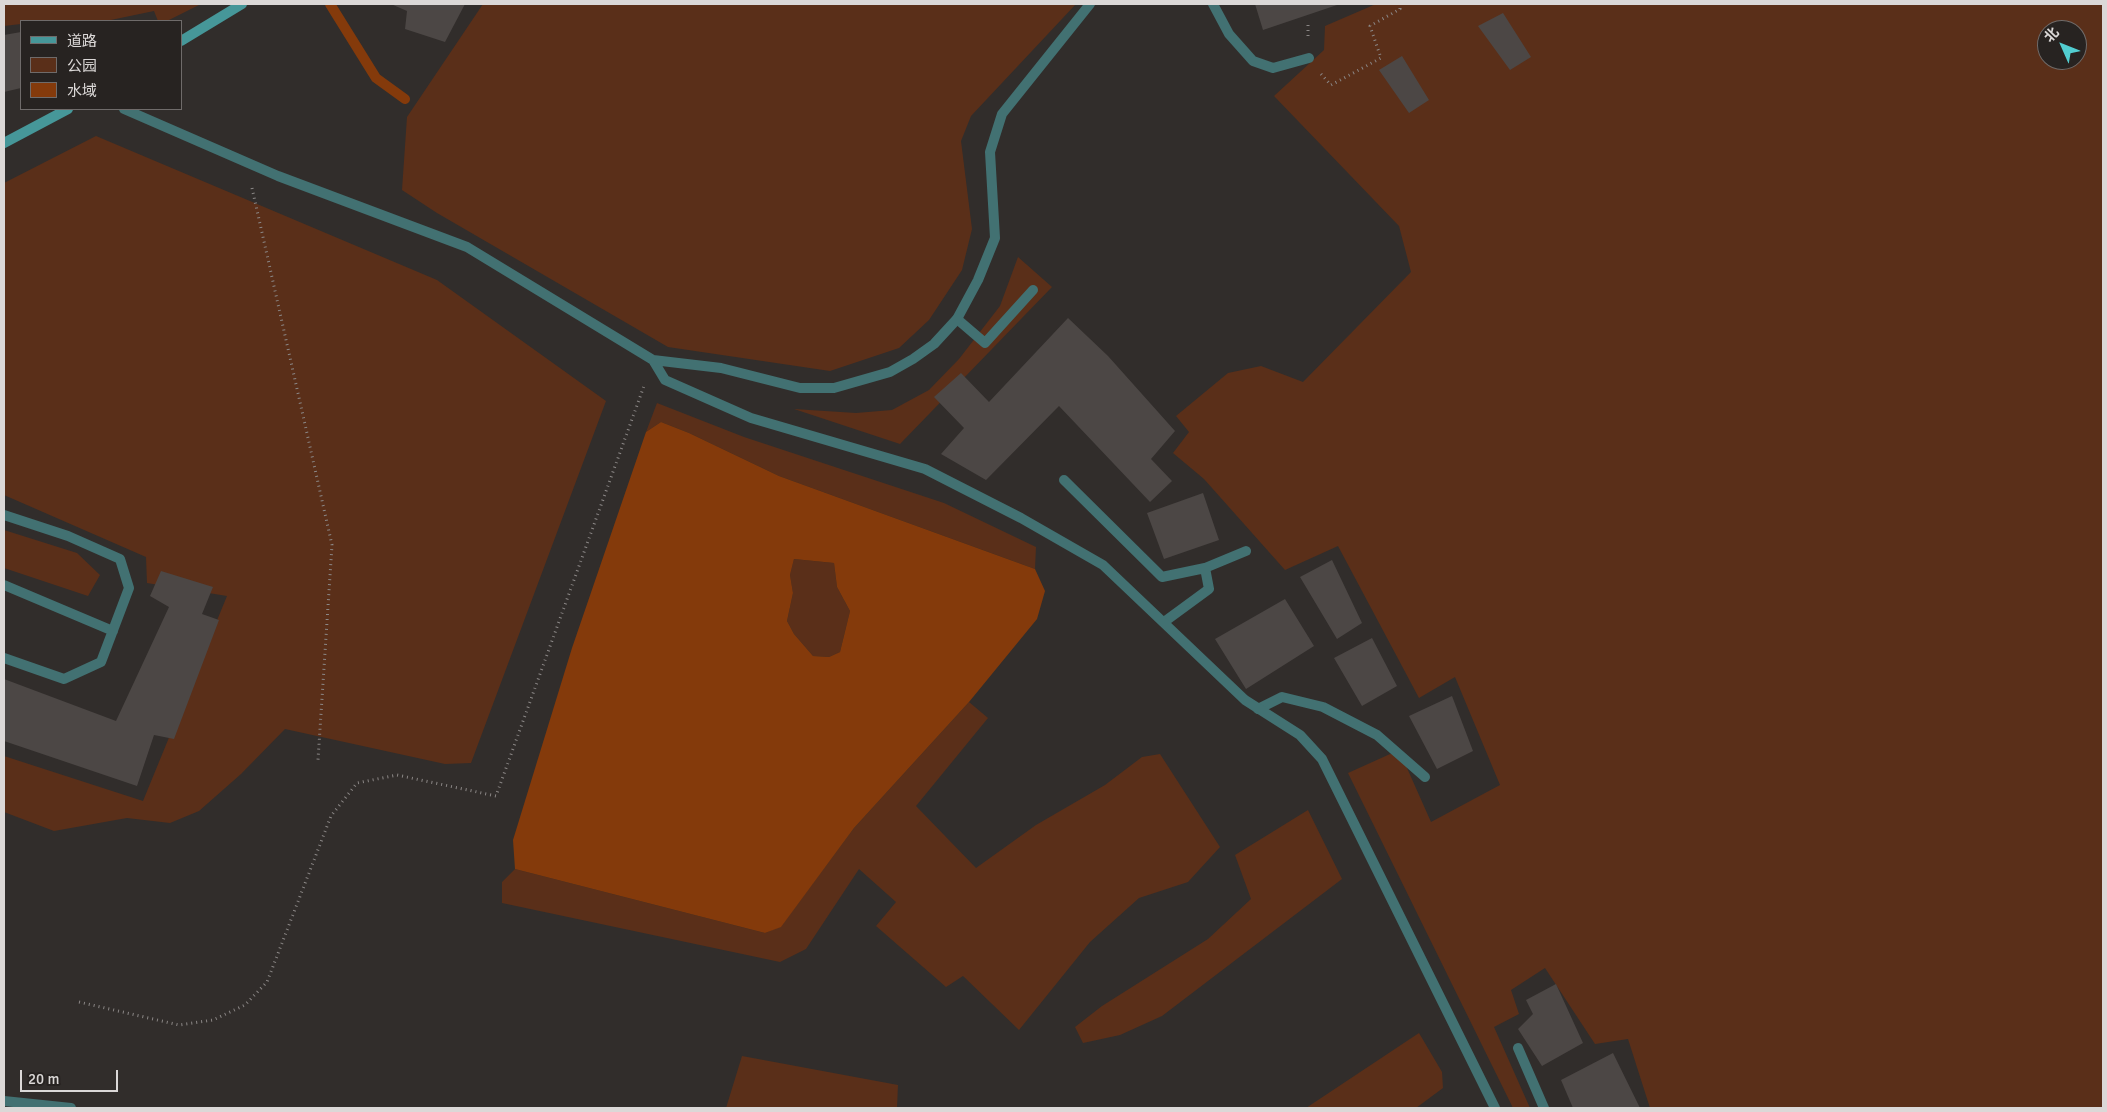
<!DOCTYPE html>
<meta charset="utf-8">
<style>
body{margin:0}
#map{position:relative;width:2107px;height:1112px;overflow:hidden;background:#312d2b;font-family:Signika,"Noto Sans SC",sans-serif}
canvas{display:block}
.frame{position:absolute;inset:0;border:5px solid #dbd8d7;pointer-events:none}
.legend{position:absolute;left:20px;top:20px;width:162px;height:90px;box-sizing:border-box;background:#272321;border:1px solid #6f6b6a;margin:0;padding:6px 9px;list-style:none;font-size:15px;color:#dbd8d7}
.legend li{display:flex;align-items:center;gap:10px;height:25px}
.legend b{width:25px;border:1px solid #6f6b6a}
.north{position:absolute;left:2037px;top:20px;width:50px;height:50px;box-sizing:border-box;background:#272321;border:1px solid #6f6b6a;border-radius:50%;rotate:314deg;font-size:14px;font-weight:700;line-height:20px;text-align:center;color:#dbd8d7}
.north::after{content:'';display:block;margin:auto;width:18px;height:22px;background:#52cdd0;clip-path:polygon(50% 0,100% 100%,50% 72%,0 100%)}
.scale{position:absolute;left:20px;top:1070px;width:98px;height:22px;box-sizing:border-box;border:2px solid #dbd8d7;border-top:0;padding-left:6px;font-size:15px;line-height:18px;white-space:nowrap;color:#dbd8d7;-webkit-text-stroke:4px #272321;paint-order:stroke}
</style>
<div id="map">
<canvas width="2107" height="1112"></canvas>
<div class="frame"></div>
<ul class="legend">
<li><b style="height:6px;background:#469799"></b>道路</li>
<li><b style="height:14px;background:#5a2f19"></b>公园</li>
<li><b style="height:14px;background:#843a0b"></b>水域</li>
</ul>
<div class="north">北</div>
<div class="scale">20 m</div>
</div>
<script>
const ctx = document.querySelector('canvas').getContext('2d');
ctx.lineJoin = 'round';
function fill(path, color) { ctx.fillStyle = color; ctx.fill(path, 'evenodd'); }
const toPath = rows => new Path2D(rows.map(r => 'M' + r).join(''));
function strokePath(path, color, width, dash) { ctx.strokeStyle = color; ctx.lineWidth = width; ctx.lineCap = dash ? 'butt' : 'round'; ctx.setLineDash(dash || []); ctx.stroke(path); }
fill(toPath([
 [4,4,201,4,167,21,158,21,154,11,106,21,21,21,21,24,4,26],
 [483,4,1076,4,971,116,961,141,972,229,962,270,929,320,899,348,830,371,668,347,437,213,402,190,407,117],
 [1376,4,2103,4,2103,1108,1650,1108,1628,1039,1595,1044,1545,968,1511,990,1519,1014,1494,1027,1530,1108,1513,1108,1348,773,1399,750,1431,822,1500,785,1455,677,1419,698,1338,546,1285,570,1204,479,1173,453,1189,432,1176,416,1228,373,1261,366,1303,382,1411,272,1399,226,1274,96,1324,50,1325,26],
 [2047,30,2077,30,2077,60,2047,60],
 [96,136,437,280,606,401,471,763,445,764,285,729,241,774,199,811,170,823,127,818,54,831,4,812,4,756,143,801,227,596,147,583,146,557,4,495,4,183],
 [1018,257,1052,287,900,444,794,409,856,413,892,410,929,390,959,359,1000,306],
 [657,403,744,437,944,503,1036,547,1035,569,779,476,689,433,661,422,646,432],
 [4,530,77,553,100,575,88,596,4,568],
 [794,559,834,563,837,587,850,611,840,652,829,657,813,656,794,634,787,621,793,593,790,575],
 [969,702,988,718,916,806,976,868,1036,825,1105,785,1142,757,1160,754,1220,847,1188,882,1139,898,1090,942,1019,1030,963,976,946,987,876,926,896,902,859,869,806,949,780,962,502,903,502,882,515,869,765,933,781,926,854,828],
 [1308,810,1342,879,1162,1016,1120,1035,1083,1043,1075,1027,1102,1006,1208,939,1251,899,1235,855],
 [1419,1033,1442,1072,1443,1088,1416,1108,1306,1108],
 [742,1056,898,1085,897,1108,726,1108]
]), '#5a2f19');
fill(toPath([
 [661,422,689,433,779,476,1035,569,1045,591,1037,619,969,702,854,828,781,927,765,933,515,869,513,840,572,648,646,432],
 [794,559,834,563,837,587,850,611,840,652,829,657,813,656,794,634,787,621,793,593,790,575]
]), '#843a0b');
strokePath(toPath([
 [330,4,376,78,405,99]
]), '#843a0b', 10);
fill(toPath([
 [391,4,465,4,445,42,405,29,407,11],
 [1255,4,1340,4,1263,30],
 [1503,13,1531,57,1510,70,1478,26],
 [21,32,21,88,4,92,4,35],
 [1402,56,1429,100,1409,113,1379,70],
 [1068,318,1108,356,1175,431,1151,459,1172,481,1150,502,1059,406,986,480,941,454,964,428,934,397,961,373,989,402],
 [1203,493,1219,540,1164,559,1147,513],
 [1332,560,1362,623,1337,639,1300,577],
 [161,571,213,587,202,614,219,620,174,739,154,735,137,786,4,741,4,679,116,721,169,607,150,596],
 [1285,599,1314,646,1246,689,1215,639],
 [1372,638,1397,686,1362,706,1334,658],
 [1452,696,1473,751,1437,769,1409,716],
 [1556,984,1583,1043,1542,1066,1518,1029,1533,1014,1526,1000],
 [1613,1053,1640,1108,1573,1108,1561,1080]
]), '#4c4745');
strokePath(toPath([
 [1308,25,1308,37],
 [1321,74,1331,85,1381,58,1370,26,1400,9,1400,4],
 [252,188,332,545,318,760],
 [79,1002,179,1025,213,1020,245,1005,267,982,331,816,357,783,397,775,496,796,644,386]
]), '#8b8786', 3, [1, 4]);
strokePath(toPath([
 [1213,4,1229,34,1253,61,1273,68,1309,58],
 [957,319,985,343,1033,290],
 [1064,480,1162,577,1205,568],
 [4,515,68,536,120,559,129,588,101,662,64,679,4,658],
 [4,585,113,631],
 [1164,622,1209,589,1205,568,1246,551],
 [1258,709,1282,697,1323,707,1377,735,1425,777],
 [1518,1048,1544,1108]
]), '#427172', 10);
strokePath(toPath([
 [124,109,278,176,467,247,653,360,665,380,751,418,925,469,1021,518,1103,565,1245,700,1300,735,1322,759,1495,1108],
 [653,360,721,368,800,388,834,388,890,372,913,359,934,344,957,319,978,280,995,238,990,152,1002,114,1090,4],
 [4,1101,71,1108]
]), '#427172', 10);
strokePath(toPath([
 [181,41,242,4],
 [4,143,68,109]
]), '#469799', 10);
</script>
